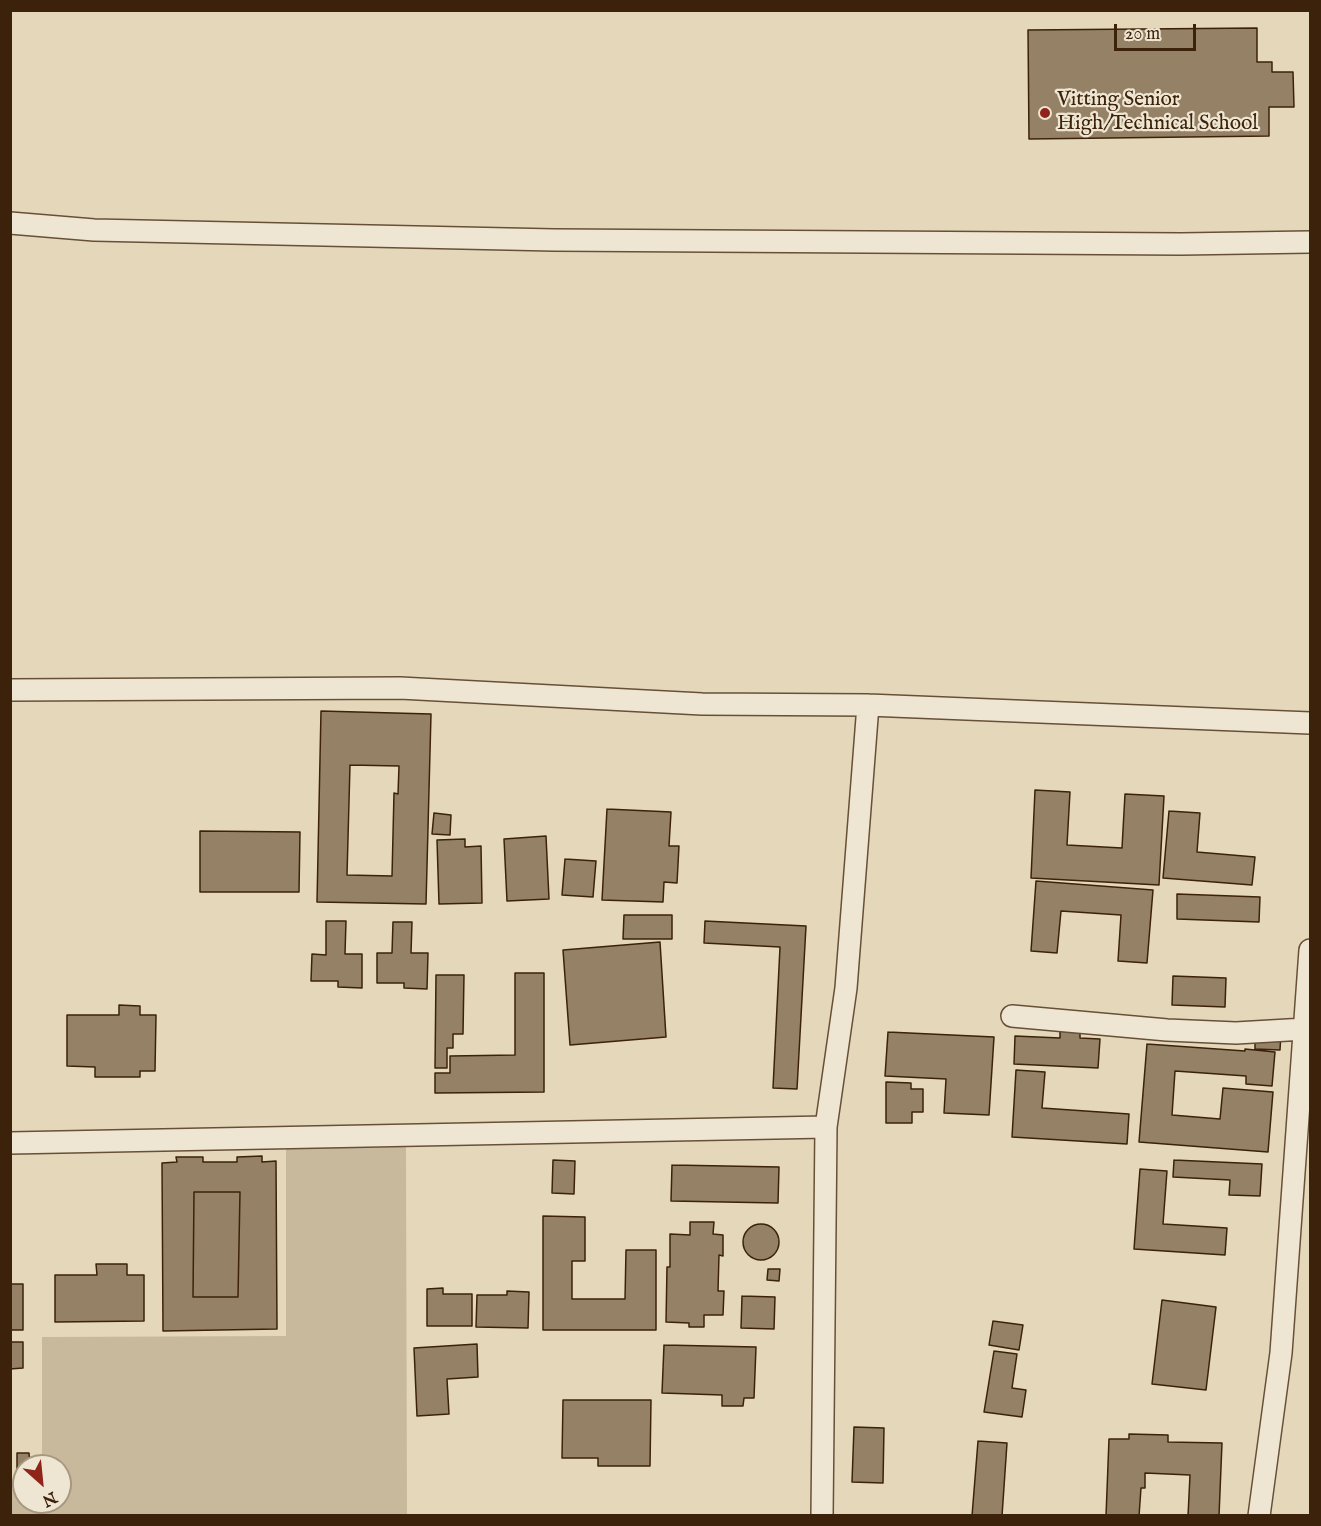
<!DOCTYPE html>
<style>
body{margin:0}
#map{position:relative;width:1321px;height:1526px;overflow:hidden;background:#e5d8ba;font-family:"IM FELL English",serif}
canvas{display:block}
.frame{position:absolute;inset:0;border:12px solid #3d220b;pointer-events:none}
.north{position:absolute;left:12px;top:1454px;width:60px;height:60px;box-sizing:border-box;background:#eee6d2;border:2px solid #a79882;border-radius:50%;rotate:153deg;font-size:16px;font-weight:700;line-height:24px;text-align:center;color:#3d220b}
.north::after{content:'';display:block;margin:auto;width:21px;height:27px;background:#8f2418;clip-path:polygon(50% 0,100% 100%,50% 72%,0 100%)}
.scale{position:absolute;left:1114px;top:24px;width:82px;height:27px;box-sizing:border-box;border:3px solid #3d220b;border-top:0;padding-left:8px;font-size:18px;line-height:21px;white-space:nowrap;color:#3d220b;-webkit-text-stroke:4px #eee6d2;paint-order:stroke}
</style>
<div id="map">
<canvas width="1321" height="1526"></canvas>
<div class="frame"></div>
<div class="north">N</div>
<div class="scale">20 m</div>
</div>
<script>
const ctx = document.querySelector('canvas').getContext('2d');
ctx.lineJoin = 'round';
function fill(path, color) { ctx.fillStyle = color; ctx.fill(path, 'evenodd'); }
const toPath = rows => new Path2D(rows.map(r => 'M' + r).join(''));
function strokePath(path, color, width, dash) { ctx.strokeStyle = color; ctx.lineWidth = width; ctx.lineCap = dash ? 'butt' : 'round'; ctx.setLineDash(dash || []); ctx.stroke(path); }
function write(font, color, halo, rows, align = 'center') {
  ctx.font = font + ' "IM FELL English",serif'; ctx.lineWidth = 4.5; ctx.setLineDash([]); ctx.textBaseline = 'middle'; ctx.strokeStyle = halo; ctx.fillStyle = color; for (const [text, x, y, turn = 0] of rows) {
    ctx.save(); ctx.translate(x, y); ctx.rotate((+turn || 0) * Math.PI / 180); ctx.textAlign = isNaN(turn) ? turn : align; if (halo) ctx.strokeText(text, 0, 0); ctx.fillText(text, 0, 0); ctx.restore();
  }
}
fill(toPath([
 [406,1147,407,1515,11,1515,10,1478,24,1478,24,1502,60,1502,60,1466,42,1466,42,1337,286,1336,286,1148]
]), '#c8b99c');
const building = toPath([
 [1257,28,1257,62,1272,62,1272,72,1293,72,1294,107,1269,107,1269,136,1029,139,1028,30,1257,28],
 [321,711,431,714,426,904,317,902,321,711],
 [350,765,399,766,398,794,394,793,392,876,347,875,350,765],
 [1035,790,1070,792,1067,845,1122,848,1125,794,1164,796,1159,885,1031,878,1035,790],
 [607,809,671,812,669,846,679,846,677,883,664,882,663,902,602,900,607,809],
 [1169,811,1200,813,1197,852,1255,857,1252,885,1163,878,1169,811],
 [434,813,451,815,450,835,432,834,434,813],
 [200,831,300,832,299,892,200,892,200,831],
 [546,836,549,899,507,901,504,839,546,836],
 [465,839,465,847,481,846,482,903,439,904,437,840,465,839],
 [565,859,596,861,593,897,562,895,565,859],
 [1036,881,1153,890,1147,963,1118,961,1121,915,1061,911,1057,953,1031,951,1036,881],
 [1177,894,1260,897,1259,922,1177,919,1177,894],
 [624,915,672,915,672,939,623,939,624,915],
 [326,921,346,921,345,954,362,954,362,988,338,987,338,981,311,981,312,954,326,955,326,921],
 [705,921,806,926,797,1089,773,1088,780,947,704,943,705,921],
 [393,922,412,922,411,953,428,953,427,989,404,988,404,983,377,983,377,953,392,953,393,922],
 [660,942,666,1037,570,1045,563,950,660,942],
 [515,973,544,973,544,1092,435,1093,435,1073,450,1073,450,1056,515,1055,515,973],
 [436,975,464,975,463,1034,453,1034,453,1048,447,1048,447,1068,435,1068,436,975],
 [1173,976,1226,978,1225,1007,1172,1005,1173,976],
 [119,1005,140,1006,140,1015,156,1015,155,1071,140,1071,140,1077,95,1077,95,1067,67,1066,67,1015,119,1015,119,1005],
 [1060,1029,1080,1030,1080,1038,1100,1039,1098,1068,1014,1064,1015,1036,1060,1038,1060,1029],
 [888,1032,994,1037,989,1115,944,1113,946,1079,885,1076,888,1032],
 [1255,1032,1281,1033,1280,1050,1255,1049,1255,1032],
 [1147,1044,1245,1051,1245,1049,1275,1052,1272,1086,1246,1084,1246,1076,1175,1071,1172,1115,1220,1119,1223,1088,1273,1092,1268,1152,1139,1142,1147,1044],
 [1016,1070,1045,1072,1042,1108,1129,1114,1127,1144,1012,1137,1016,1070],
 [886,1082,911,1083,911,1089,923,1089,923,1112,912,1112,912,1123,886,1123,886,1082],
 [262,1156,262,1162,276,1161,277,1329,163,1331,162,1163,177,1162,176,1157,203,1157,203,1162,237,1162,237,1157,262,1156],
 [194,1192,240,1192,238,1297,193,1297,194,1192],
 [553,1160,575,1161,574,1194,552,1193,553,1160],
 [1174,1160,1262,1164,1260,1196,1229,1195,1230,1180,1173,1177,1174,1160],
 [672,1165,779,1167,778,1203,671,1201,672,1165],
 [1140,1169,1167,1171,1163,1224,1227,1228,1225,1255,1134,1249,1140,1169],
 [194,1192,240,1192,238,1297,193,1297,194,1192],
 [543,1216,585,1217,585,1261,572,1261,572,1299,625,1299,626,1250,656,1250,656,1330,543,1330,543,1216],
 [690,1222,714,1222,713,1234,723,1235,723,1256,719,1255,718,1291,724,1291,723,1315,704,1315,704,1327,689,1327,689,1323,666,1322,667,1267,670,1267,670,1234,690,1235,690,1222],
 '743 1242a18 18 0 1 1 36 0a18 18 0 1 1-36 0Z',
 [96,1264,127,1264,127,1275,144,1275,144,1321,55,1322,55,1275,97,1275,96,1264],
 [768,1269,780,1269,779,1281,767,1280,768,1269],
 [10,1284,23,1284,23,1330,10,1330,10,1284],
 [443,1288,443,1294,472,1294,472,1326,427,1326,427,1289,443,1288],
 [507,1291,529,1292,528,1328,476,1327,477,1295,507,1295,507,1291],
 [742,1296,775,1297,774,1329,741,1328,742,1296],
 [1162,1300,1216,1307,1206,1390,1152,1384,1162,1300],
 [993,1321,1023,1325,1019,1350,989,1345,993,1321],
 [10,1342,23,1342,23,1368,10,1369,10,1342],
 [477,1344,478,1377,447,1379,449,1414,417,1416,414,1348,477,1344],
 [664,1345,756,1347,754,1398,744,1398,743,1406,722,1406,722,1395,662,1393,664,1345],
 [994,1351,1017,1354,1012,1388,1026,1390,1022,1417,984,1412,994,1351],
 [563,1400,651,1400,650,1466,598,1466,598,1458,562,1458,563,1400],
 [854,1427,884,1428,883,1483,852,1482,854,1427],
 [1129,1434,1168,1435,1168,1442,1222,1443,1219,1516,1188,1516,1190,1475,1145,1473,1145,1488,1141,1488,1139,1516,1106,1516,1109,1439,1129,1439,1129,1434],
 [978,1441,1007,1443,1002,1516,972,1516,978,1441],
 [17,1453,29,1453,30,1466,24,1466,24,1473,17,1473,17,1453]
]);
fill(building, '#948166');
strokePath(building, '#3d220b', 1.5);
const minor = toPath([
 [10,223,94,230,554,240,1181,244,1310,242],
 [10,690,400,688,702,704,868,705,1310,723],
 [1012,1016,1167,1030,1236,1033,1305,1029],
 [10,1143,826,1127],
 [822,1516,826,1127,846,988,868,705],
 [1259,1516,1281,1353,1310,950]
]);
strokePath(minor, '#675037', 24);
strokePath(minor, '#eee6d2', 21);
for (const [x, y, r, color] of [
 [1045,113,6,"#8f2418"]
]) { const dot = new Path2D(); dot.arc(x, y, r, 0, 2 * Math.PI); ctx.fillStyle = color; ctx.fill(dot); strokePath(dot, '#eee6d2', 2); }
write('21px', '#3d220b', '#eee6d2', [
 ["Vitting Senior",1057,101],
 ["High/Technical School",1057,125]
], 'left');
</script>
